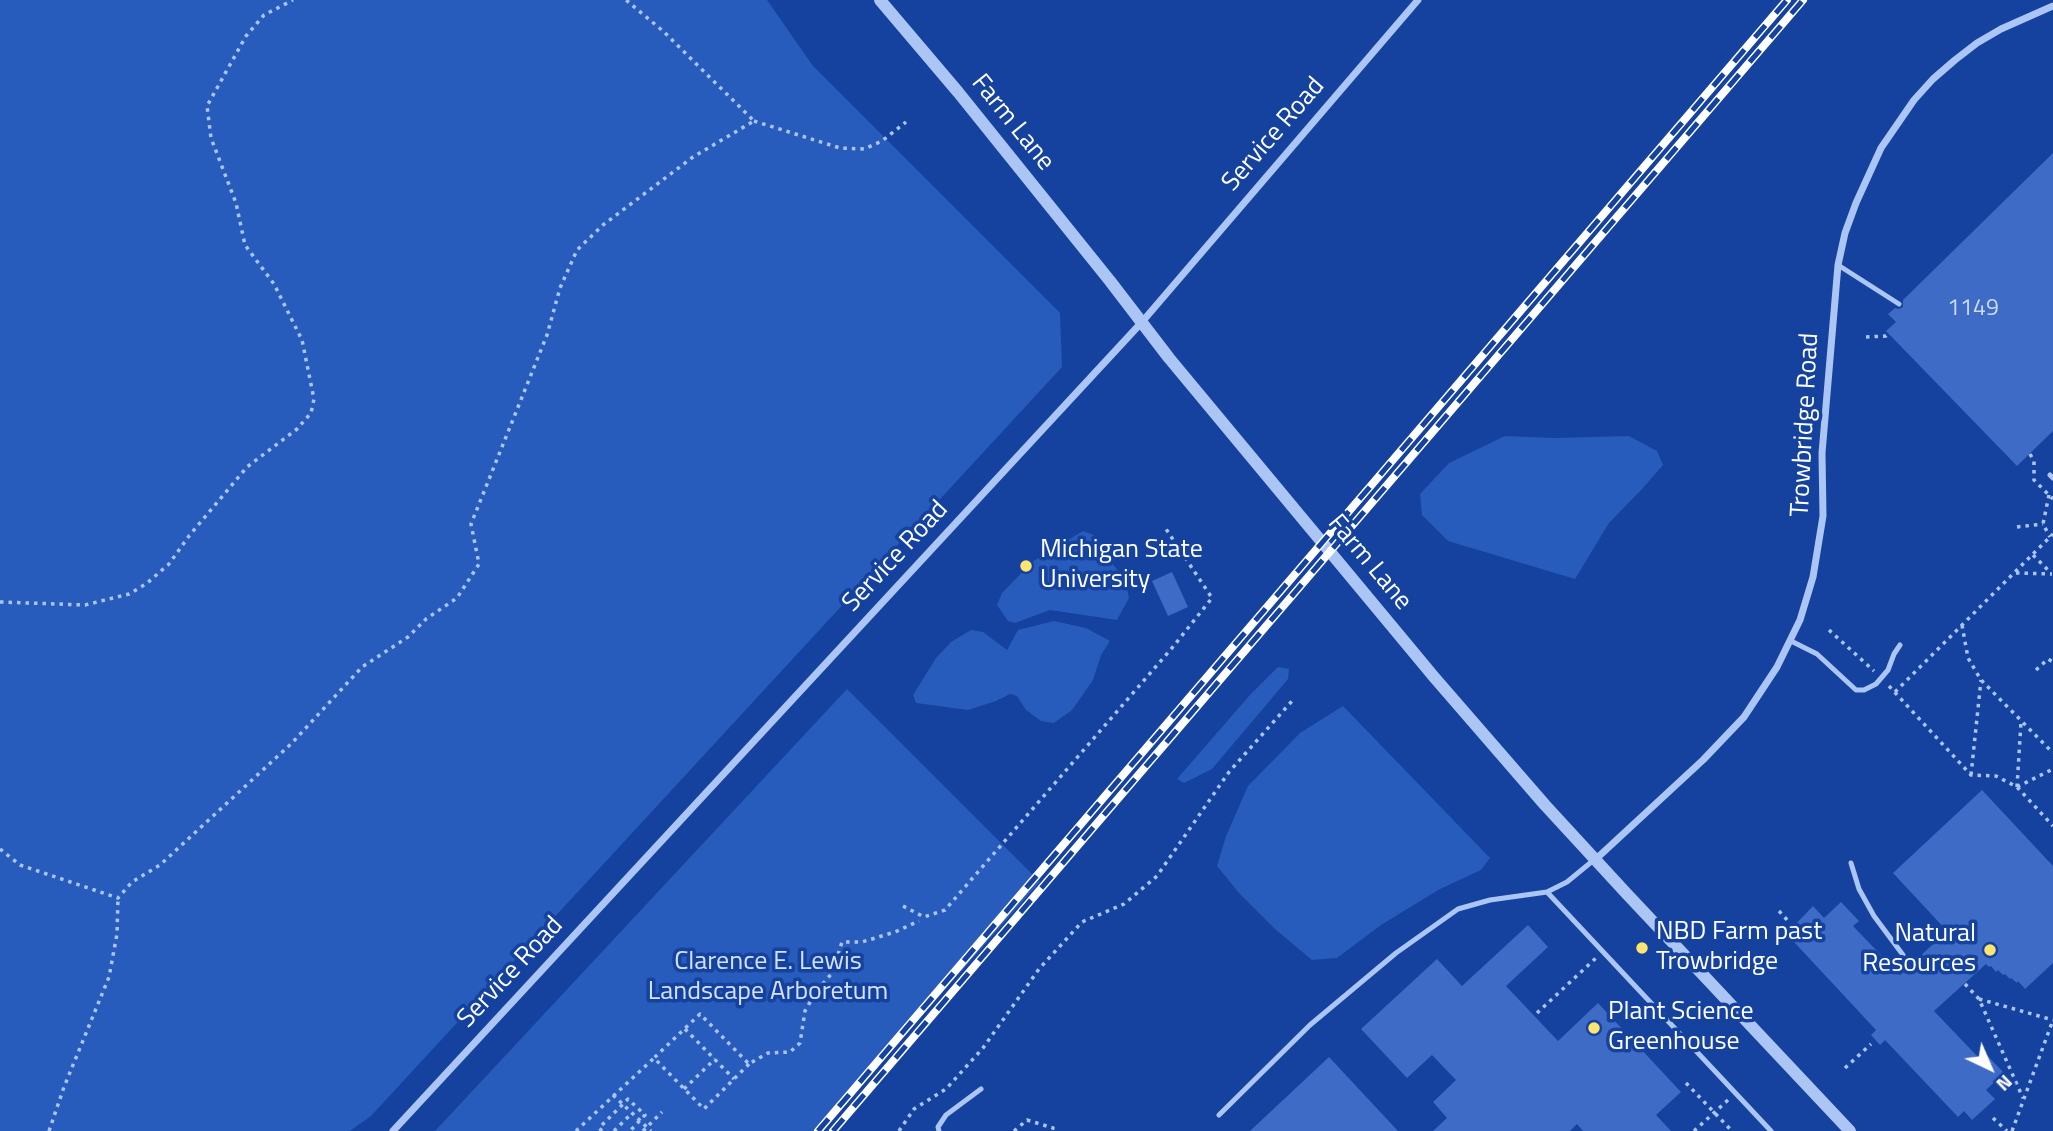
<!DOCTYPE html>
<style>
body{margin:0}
#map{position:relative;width:2053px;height:1131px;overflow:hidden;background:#14429e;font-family:"Titillium Web",sans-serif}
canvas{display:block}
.north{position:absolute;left:1955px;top:1033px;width:70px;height:70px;-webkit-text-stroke:5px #14429e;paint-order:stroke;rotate:136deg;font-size:19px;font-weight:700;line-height:28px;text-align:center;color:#fff}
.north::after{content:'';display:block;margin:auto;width:24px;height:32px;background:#fff;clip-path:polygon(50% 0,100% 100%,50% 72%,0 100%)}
</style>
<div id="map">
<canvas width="2053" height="1131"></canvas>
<div class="north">N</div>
</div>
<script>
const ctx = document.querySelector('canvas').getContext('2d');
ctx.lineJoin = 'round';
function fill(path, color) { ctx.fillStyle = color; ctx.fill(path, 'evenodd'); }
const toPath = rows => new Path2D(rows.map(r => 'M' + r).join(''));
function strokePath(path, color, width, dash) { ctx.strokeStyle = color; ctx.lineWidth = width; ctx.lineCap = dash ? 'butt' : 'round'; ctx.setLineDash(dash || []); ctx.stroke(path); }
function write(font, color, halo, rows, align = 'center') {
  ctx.font = font + ' "Titillium Web",sans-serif'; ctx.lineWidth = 7; ctx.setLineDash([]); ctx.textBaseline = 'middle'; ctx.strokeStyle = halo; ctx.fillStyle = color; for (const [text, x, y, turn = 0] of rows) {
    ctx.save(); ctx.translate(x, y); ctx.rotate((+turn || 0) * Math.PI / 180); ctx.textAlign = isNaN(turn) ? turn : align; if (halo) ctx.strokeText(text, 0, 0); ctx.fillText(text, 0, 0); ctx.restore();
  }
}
fill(toPath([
 [0,0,767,0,813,66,1060,313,1062,367,371,1116,350,1131,0,1131],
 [1505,436,1555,438,1629,436,1657,451,1663,465,1643,488,1609,523,1575,579,1448,541,1422,515,1420,494,1449,463],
 [1083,531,1094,535,1102,551,1125,579,1129,598,1117,620,1050,610,1015,623,1008,621,997,605,1002,593,1032,562],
 [1054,621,1086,628,1110,641,1101,655,1093,680,1072,710,1054,723,1041,721,1026,710,1017,696,1010,694,996,701,968,710,916,703,913,695,936,658,951,642,971,630,983,632,1007,650,1018,630],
 [1278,667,1289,669,1288,679,1212,769,1184,783,1177,779,1249,696],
 [847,689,1040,882,820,1131,435,1131],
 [1343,706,1490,858,1481,870,1440,889,1381,925,1337,958,1312,960,1276,930,1239,893,1217,866,1226,836,1248,786,1300,733]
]), '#275bbc');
fill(toPath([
 [2053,153,2053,431,2017,466,1886,331,1896,322,1888,314,1895,308,1899,309,1903,307,1903,300],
 [1172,572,1188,607,1168,616,1152,581],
 [1982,790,2053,866,2053,963,2025,989,2018,981,2017,983,2011,978,2010,979,2005,974,2003,975,1998,970,1996,972,1991,966,1989,967,1986,964,1934,1011,1978,1057,1984,1052,2004,1073,1986,1090,1995,1099,1972,1120,1964,1111,1958,1117,1885,1040,1880,1045,1871,1035,1876,1030,1794,942,1798,938,1790,930,1813,906,1824,918,1841,902,1859,921,1853,926,1900,975,1947,931,1893,873],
 [1528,925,1548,947,1506,986,1558,1041,1598,1003,1681,1092,1656,1115,1671,1131,1583,1131,1577,1124,1570,1131,1433,1131,1447,1118,1433,1102,1456,1080,1432,1055,1407,1078,1361,1029,1437,959,1462,986],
 [1329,1057,1398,1131,1250,1131]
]), '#3d6bc5');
strokePath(toPath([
 [754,121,840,148,864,149,882,141,906,122],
 [1866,337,1886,336,1889,333],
 [2030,454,2034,461,2034,480,2053,499],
 [2049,495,2043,524,2050,537],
 [2017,527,2043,524],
 [2033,555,2051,573],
 [2016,573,2052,574],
 [0,602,85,605,129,594,146,584,169,564,189,536,247,467,297,429,311,413,314,399,302,340,274,284,245,245,236,203,211,138,207,106,246,36,264,15,293,0],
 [1962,625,1968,658,1981,680,2053,753],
 [1829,630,1874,671],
 [2036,670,2048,659,2053,662],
 [1889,686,1971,775,1996,776,2017,787,2053,826],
 [1895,692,2053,534],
 [1971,775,1981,680],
 [2017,787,2021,722],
 [2017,787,2053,769],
 [0,849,20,865,118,898,132,882,160,865,292,743,362,667,408,637,426,619,457,598,479,564,471,524,547,335,560,288,577,250,603,225,693,157,754,121,663,31,626,0],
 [903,906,924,917,945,910,1172,648,1212,598,1166,529],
 [1779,911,1789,922],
 [1731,936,1752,937],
 [1965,984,1979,999,2023,1098],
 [1979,999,2053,1020],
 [1537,1013,1596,958],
 [685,1029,734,1079],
 [749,1064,704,1109,654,1058,700,1014,749,1064,768,1053,790,1052,800,1043,805,1011,816,992,832,973,842,942,862,942,895,932,919,921],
 [1845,1068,1871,1044],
 [1686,1083,1732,1131],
 [684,1089,715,1059],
 [613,1095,651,1131],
 [1993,1118,2007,1131],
 [49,1131,64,1087,109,977,117,934,118,898],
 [576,1131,654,1058],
 [602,1131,599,1128,628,1099,645,1115,630,1131],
 [614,1131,631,1114],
 [643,1131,662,1112],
 [899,1131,914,1109,946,1089,983,1048,1039,969,1082,922,1124,904,1157,876,1229,772,1292,701],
 [1014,1131,1027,1120,1053,1128,1052,1131],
 [1694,1131,1728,1100],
 [2012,1131,2053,1020]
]), '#abc5f4', 3.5, [3.5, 5]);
strokePath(toPath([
 [1838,265,1899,304],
 [2050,475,2053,478],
 [1791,641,1817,654,1856,690,1864,690,1876,684,1888,670,1894,654,1900,645],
 [1851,863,1859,889,1874,916,1903,955],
 [1547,892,1771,1131],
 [1219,1115,1310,1025,1396,953,1458,909,1490,900,1547,892,1567,882,1595,859],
 [939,1131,938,1127,946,1115,981,1089]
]), '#abc5f4', 5);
strokePath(toPath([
 [1596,859,1703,760,1744,717,1777,667,1800,620,1813,577,1823,516,1822,453,1838,265,1845,233,1856,203,1881,148,1914,100,1933,79,1955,60,1977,43,2001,29,2053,6],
 [393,1131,1142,322,1418,0]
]), '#abc5f4', 7);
strokePath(toPath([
 [880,0,958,92,1110,281,1169,358,1434,677,1545,805,1626,893,1850,1131]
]), '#abc5f4', 12);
const rail = toPath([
 [818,1131,1787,0],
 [833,1131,1803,0]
]);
strokePath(rail, '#fff', 8);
strokePath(rail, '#14429e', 5, [16]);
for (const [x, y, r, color] of [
 [1026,566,7,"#ffe46e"],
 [1642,948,7,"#ffe46e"],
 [1990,950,7,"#ffe46e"],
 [1594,1028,7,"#ffe46e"]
]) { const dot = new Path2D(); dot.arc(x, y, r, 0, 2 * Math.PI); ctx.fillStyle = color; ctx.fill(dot); strokePath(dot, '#14429e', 2.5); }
write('23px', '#cedaf0', null, [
 ["1149",1973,309]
]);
write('26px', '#fff', '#14429e', [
 ["Farm Lane",1012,123,51],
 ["Service Road",1274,135,-49],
 ["Trowbridge Road",1806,425,-87],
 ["Service Road",896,557,-47],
 ["Farm Lane",1369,563,50],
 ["Service Road",511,973,-47]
]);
write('26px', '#fff', '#14429e', [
 ["Michigan State",1040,551],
 ["University",1040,581],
 ["NBD Farm past",1656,933],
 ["Trowbridge",1656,963],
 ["Natural",1976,935,"right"],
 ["Resources",1976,965,"right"],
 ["Plant Science",1608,1013],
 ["Greenhouse",1608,1043]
], 'left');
write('26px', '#d4e2fd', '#14429e', [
 ["Clarence E. Lewis",768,963],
 ["Landscape Arboretum",768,993]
]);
</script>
